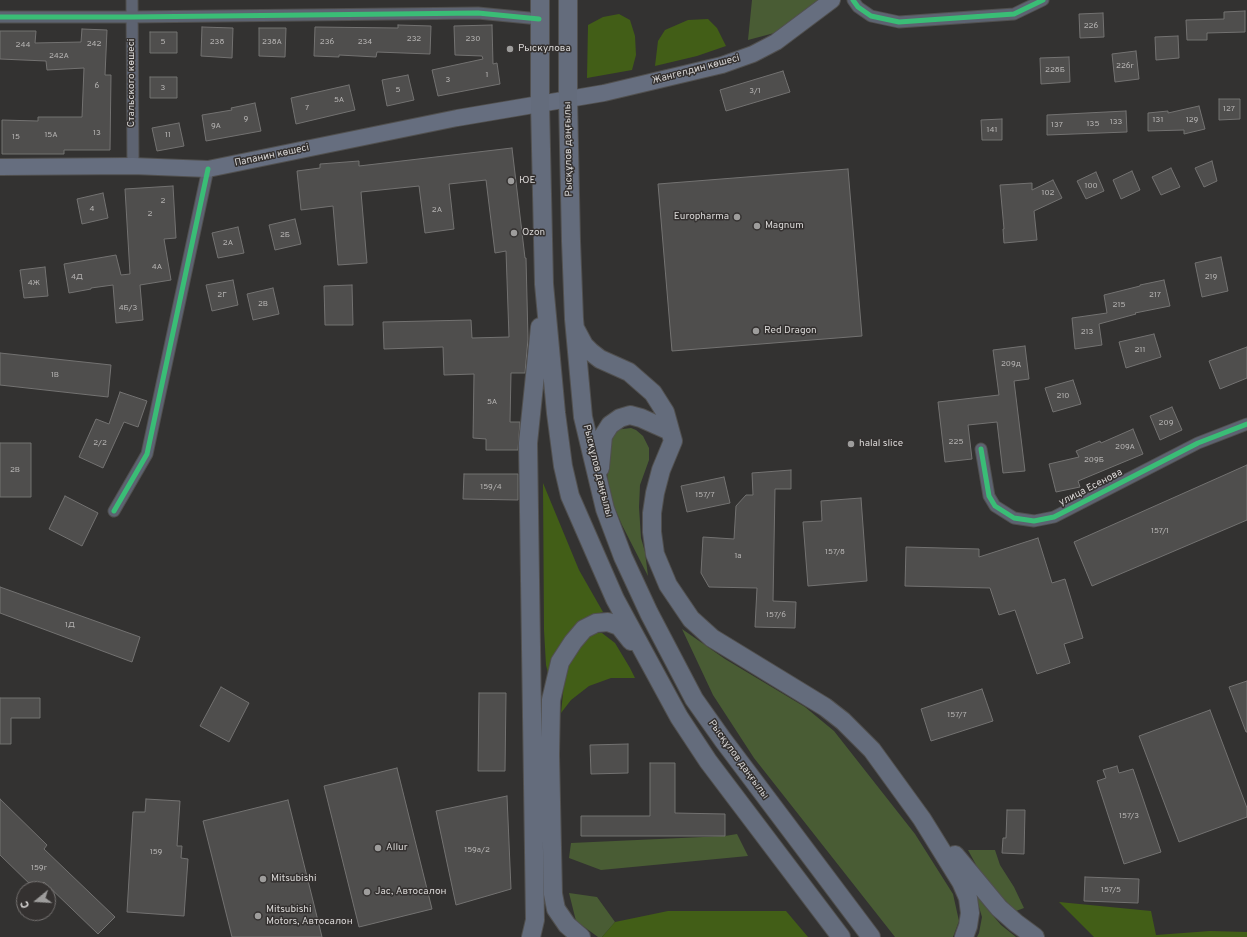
<!DOCTYPE html>
<meta charset="utf-8">
<style>
body{margin:0}
#map{position:relative;width:1247px;height:937px;overflow:hidden;background:#333231;font-family:Overpass,sans-serif}
canvas{display:block}
.north{position:absolute;left:16px;top:881px;width:40px;height:40px;box-sizing:border-box;background:#343130;border:1px solid #767372;border-radius:50%;rotate:252deg;font-size:11px;font-weight:700;line-height:16px;text-align:center;color:#d8d6d5}
.north::after{content:'';display:block;margin:auto;width:14px;height:18px;background:#9e9d9c;clip-path:polygon(50% 0,100% 100%,50% 72%,0 100%)}
</style>
<div id="map">
<canvas width="1247" height="937"></canvas>
<div class="north">С</div>
</div>
<script>
const ctx = document.querySelector('canvas').getContext('2d');
ctx.lineJoin = 'round';
function fill(path, color) { ctx.fillStyle = color; ctx.fill(path, 'evenodd'); }
const toPath = rows => new Path2D(rows.map(r => 'M' + r).join(''));
function strokePath(path, color, width, dash) { ctx.strokeStyle = color; ctx.lineWidth = width; ctx.lineCap = dash ? 'butt' : 'round'; ctx.setLineDash(dash || []); ctx.stroke(path); }
function write(font, color, halo, rows, align = 'center') {
  ctx.font = font + ' Overpass,sans-serif'; ctx.lineWidth = 3; ctx.setLineDash([]); ctx.textBaseline = 'middle'; ctx.strokeStyle = halo; ctx.fillStyle = color; for (const [text, x, y, turn = 0] of rows) {
    ctx.save(); ctx.translate(x, y); ctx.rotate((+turn || 0) * Math.PI / 180); ctx.textAlign = isNaN(turn) ? turn : align; if (halo) ctx.strokeText(text, 0, 0); ctx.fillText(text, 0, 0); ctx.restore();
  }
}
fill(toPath([
 [752,0,825,0,778,32,748,40],
 [631,428,636,430,643,436,649,448,649,460,640,485,639,507,641,538,645,552,648,576,622,525,607,490,608,444,615,430],
 [682,629,725,659,805,707,834,731,915,834,953,894,959,921,953,937,895,937,754,758,713,695],
 [737,834,748,856,601,870,569,858,571,843,725,836],
 [968,850,995,850,1000,865,1014,887,1024,908,1016,911,998,894,981,874],
 [973,887,983,904,1001,925,1016,937,977,937,979,933,982,917],
 [569,893,597,897,615,922,602,937,598,937,576,921]
]), '#495c34');
fill(toPath([
 [619,14,630,20,635,36,636,55,632,70,587,78,588,25,603,17],
 [708,19,717,28,726,46,697,56,655,66,658,41,665,30,688,20],
 [543,483,579,570,603,612,590,616,579,621,566,638,549,677,546,665,544,630],
 [590,633,602,633,615,643,630,668,635,678,611,678,589,686,571,700,561,713,565,674,578,646],
 [1059,902,1151,911,1156,935,1210,931,1247,932,1247,937,1094,937],
 [668,911,786,911,808,937,602,937,615,922]
]), '#425e17');
const building = toPath([
 [1245,11,1245,32,1207,33,1207,40,1187,40,1186,20,1224,19,1224,12,1245,11],
 [1103,13,1104,37,1080,38,1079,14,1103,13],
 [398,25,431,26,430,54,377,52,376,57,339,55,339,57,314,56,315,27,398,28,398,25],
 [492,25,493,64,497,63,500,84,438,96,432,70,483,59,482,56,455,55,454,26,492,25],
 [202,27,233,28,232,58,201,56,202,27],
 [259,28,286,28,285,57,259,56,259,28],
 [82,29,107,30,105,75,111,75,110,150,64,150,64,154,2,154,2,120,38,121,38,117,82,117,84,68,47,70,46,61,0,59,0,31,36,31,35,43,81,42,82,29],
 [150,32,177,32,177,53,150,53,150,32],
 [1178,36,1179,58,1156,60,1155,37,1178,36],
 [1136,51,1139,79,1115,82,1112,54,1136,51],
 [1069,57,1070,82,1041,84,1040,58,1069,57],
 [783,71,790,92,726,111,720,90,783,71],
 [408,75,414,100,387,106,382,80,408,75],
 [150,77,177,77,177,98,150,98,150,77],
 [349,85,355,110,296,124,291,98,349,85],
 [1219,99,1240,99,1240,119,1219,120,1219,99],
 [255,103,261,131,206,141,202,115,232,110,231,108,255,103],
 [1199,106,1205,129,1184,134,1184,130,1148,131,1148,113,1168,111,1168,113,1199,106],
 [1126,111,1127,132,1047,135,1047,115,1126,111],
 [1002,119,1002,140,982,140,981,120,1002,119],
 [179,123,184,146,157,151,152,128,179,123],
 [512,148,525,258,526,258,528,339,525,373,511,373,510,422,520,422,518,450,486,450,486,439,473,438,474,374,444,375,443,347,384,349,383,322,471,320,472,338,509,337,506,251,495,253,486,180,449,184,454,229,425,233,419,186,361,192,367,263,338,265,333,206,301,210,297,171,320,168,320,164,359,161,359,166,512,148],
 [1212,161,1217,181,1204,187,1195,168,1212,161],
 [1171,168,1180,187,1161,195,1152,177,1171,168],
 [848,169,862,336,672,351,658,184,848,169],
 [1132,171,1140,190,1121,199,1113,180,1132,171],
 [1096,172,1104,191,1086,199,1077,181,1096,172],
 [1053,180,1062,198,1034,211,1037,240,1004,243,1003,229,1004,229,1000,185,1032,183,1032,190,1053,180],
 [173,186,176,238,164,239,171,280,140,285,143,320,116,323,113,285,91,288,91,289,69,293,64,264,116,255,121,275,130,274,125,189,173,186],
 [103,193,108,218,82,224,77,199,103,193],
 [295,219,301,244,275,250,269,225,295,219],
 [238,227,244,253,218,258,212,233,238,227],
 [1221,257,1228,291,1202,297,1195,263,1221,257],
 [45,267,48,296,24,298,20,270,45,267],
 [233,280,238,305,212,311,206,285,233,280],
 [1164,280,1170,306,1135,313,1136,314,1099,324,1102,345,1075,349,1072,318,1107,313,1104,295,1140,286,1140,285,1164,280],
 [352,285,353,325,325,325,324,286,352,285],
 [273,288,279,314,253,320,247,294,273,288],
 [1154,334,1161,357,1126,368,1119,342,1154,334],
 [1025,346,1029,379,1014,381,1025,471,1003,473,997,422,968,425,972,459,945,462,938,402,999,395,993,350,1025,346],
 [1247,347,1247,378,1220,389,1209,361,1247,347],
 [0,353,111,365,108,397,0,385,0,353],
 [1073,380,1081,404,1053,412,1045,388,1073,380],
 [120,392,147,401,138,427,124,422,103,468,79,457,96,419,109,424,120,392],
 [1172,407,1182,430,1160,440,1150,416,1172,407],
 [1133,429,1143,454,1078,481,1080,487,1056,492,1049,464,1079,457,1076,451,1100,441,1101,443,1133,429],
 [0,443,31,443,31,497,0,497,0,443],
 [1247,465,1247,520,1092,586,1074,542,1247,465],
 [791,470,791,489,775,489,773,601,796,602,795,628,755,627,757,588,709,587,701,573,703,537,734,539,736,506,746,495,753,495,752,473,791,470],
 [464,474,518,474,518,500,463,499,464,474],
 [724,477,730,503,687,512,681,486,724,477],
 [65,496,98,513,82,546,49,529,65,496],
 [861,498,867,581,808,586,803,522,822,521,821,501,861,498],
 [1038,538,1052,583,1065,579,1083,638,1064,644,1070,663,1037,674,1015,610,999,615,990,588,905,586,906,547,979,549,979,557,1038,538],
 [0,587,140,637,132,662,0,613,0,587],
 [1247,681,1247,732,1246,732,1229,687,1247,681],
 [221,687,249,703,229,742,200,726,221,687],
 [982,689,993,721,931,741,921,709,982,689],
 [479,693,506,693,505,771,478,771,479,693],
 [0,698,40,698,40,718,11,718,11,744,0,744,0,698],
 [1210,710,1247,808,1247,817,1179,842,1139,736,1210,710],
 [628,744,628,773,591,774,590,745,628,744],
 [650,763,675,763,675,813,725,814,725,836,581,836,581,816,650,816,650,763],
 [1117,766,1119,773,1133,769,1161,852,1124,864,1097,781,1106,778,1103,770,1117,766],
 [397,768,432,909,359,927,324,786,397,768],
 [507,796,511,889,456,905,436,811,507,796],
 [0,799,47,845,44,849,115,917,98,934,44,882,37,889,35,889,0,855,0,799],
 [146,799,180,801,177,846,182,846,181,858,188,859,184,916,127,912,133,812,145,812,146,799],
 [288,800,322,937,232,937,203,821,288,800],
 [1007,810,1025,810,1024,854,1002,853,1003,838,1006,838,1007,810],
 [1085,877,1139,879,1138,903,1084,901,1085,877]
]);
fill(building, '#4f4e4d');
strokePath(building, '#737271', 1);
const street = toPath([
 [132,0,133,166],
 [853,0,858,7,871,16,899,22,1014,14,1043,0],
 [0,17,132,17,478,13,539,19],
 [981,449,989,496,995,506,1014,518,1034,521,1054,517,1198,443,1247,424],
 [114,511,147,454,208,169]
]);
const secondary = toPath([
 [0,167,133,166,208,169,457,118,604,93,722,65,753,54,776,42,832,0]
]);
const primary = toPath([
 [540,0,540,104,544,284,556,413,563,466,570,496,615,599,679,717,708,761,841,937],
 [568,0,568,99,571,241,574,319,583,417,605,509,623,557,649,613,694,699,723,740,871,937],
 [576,330,584,345,591,352,600,359,629,372,653,393,665,412,673,441,661,470,655,493,652,513,652,532,655,554,668,585,691,619,712,638,825,707,843,721,872,750,922,819,961,882,968,898,970,913,968,926,964,937],
 [600,468,603,436,610,425,620,418,630,415,641,418,670,431],
 [955,855,999,908,1016,923,1035,937],
 [531,937,535,920,528,443,540,327],
 [581,937,567,925,556,909,553,894,550,755,551,700,560,662,573,642,584,629,596,623,608,622,619,626,631,641]
]);
strokePath(street, '#51504f', 13);
strokePath(secondary, '#51504f', 18);
strokePath(primary, '#51504f', 20);
strokePath(street, '#5d6371', 11);
strokePath(secondary, '#666e7f', 16);
strokePath(primary, '#646c7c', 18);
strokePath(toPath([
 [853,0,858,7,871,16,899,22,1014,14,1043,0],
 [0,17,132,17,478,13,539,19],
 [981,449,989,496,995,506,1014,518,1034,521,1054,517,1198,443,1247,424],
 [114,511,147,454,208,169]
]), '#3abd76', 5);
for (const [x, y, r, color] of [
 [510,49,4,"#9e9d9c"],
 [511,181,4,"#9e9d9c"],
 [737,217,4,"#9e9d9c"],
 [757,226,4,"#9e9d9c"],
 [514,233,4,"#9e9d9c"],
 [756,331,4,"#9e9d9c"],
 [851,444,4,"#9e9d9c"],
 [378,848,4,"#9e9d9c"],
 [263,879,4,"#9e9d9c"],
 [367,892,4,"#9e9d9c"],
 [258,916,4,"#9e9d9c"]
]) { const dot = new Path2D(); dot.arc(x, y, r, 0, 2 * Math.PI); ctx.fillStyle = color; ctx.fill(dot); strokePath(dot, '#343130', 1.5); }
write('8px', '#b6b4b3', null, [
 ["226",1091,26],
 ["232",414,39],
 ["230",473,39],
 ["5",163,42],
 ["238",217,42],
 ["238А",272,42],
 ["236",327,42],
 ["234",365,42],
 ["242",94,44],
 ["244",23,45],
 ["242А",59,56],
 ["226г",1125,66],
 ["228Б",1055,70],
 ["1",487,75],
 ["3",448,80],
 ["6",97,86],
 ["3",163,88],
 ["5",398,90],
 ["3/1",755,91],
 ["5А",339,100],
 ["7",307,108],
 ["127",1229,109],
 ["9",246,119],
 ["131",1158,120],
 ["129",1192,120],
 ["133",1116,122],
 ["135",1093,124],
 ["137",1057,125],
 ["9А",216,126],
 ["141",992,130],
 ["13",97,133],
 ["15А",51,135],
 ["11",168,135],
 ["15",16,137],
 ["100",1091,186],
 ["102",1048,193],
 ["2",163,201],
 ["4",92,209],
 ["2А",437,210],
 ["2",150,214],
 ["2Б",285,235],
 ["2А",228,243],
 ["4А",157,267],
 ["4Д",77,277],
 ["219",1211,277],
 ["4Ж",34,283],
 ["2Г",222,295],
 ["217",1155,295],
 ["2В",263,304],
 ["215",1119,305],
 ["4Б/3",128,308],
 ["213",1087,332],
 ["211",1140,350],
 ["209д",1011,364],
 ["1В",55,375],
 ["210",1063,396],
 ["5А",492,402],
 ["209",1166,423],
 ["225",956,442],
 ["2/2",100,443],
 ["209А",1125,447],
 ["209Б",1094,460],
 ["2В",15,470],
 ["159/4",491,487],
 ["157/7",705,495],
 ["157/1",1160,531],
 ["157/8",835,552],
 ["1а",738,556],
 ["157/6",776,615],
 ["1Д",70,625],
 ["157/7",957,715],
 ["157/3",1129,816],
 ["159а/2",477,850],
 ["159",156,852],
 ["159г",39,868],
 ["157/5",1111,890]
]);
write('10px', '#d8d6d5', '#343130', [
 ["Рыскулова",518,49],
 ["ЮЕ",519,181],
 ["Europharma",729,217,"right"],
 ["Magnum",765,226],
 ["Ozon",522,233],
 ["Red Dragon",764,331],
 ["halal slice",859,444],
 ["Allur",386,848],
 ["Mitsubishi",271,879],
 ["Jac, Автосалон",375,892],
 ["Mitsubishi",266,910],
 ["Motors, Автосалон",266,922]
], 'left');
write('10px', '#d8d6d5', '#343130', [
 ["Жангелдин көшесі",696,70,-15],
 ["Стальского көшесі",132,83,-90],
 ["Рысқұлов даңғылы",569,149,-91],
 ["Папанин көшесі",272,156,-12],
 ["Рысқұлов даңғылы",597,471,76],
 ["улица Есенова",1091,488,-27],
 ["Рысқұлов даңғылы",738,760,54]
]);
</script>
